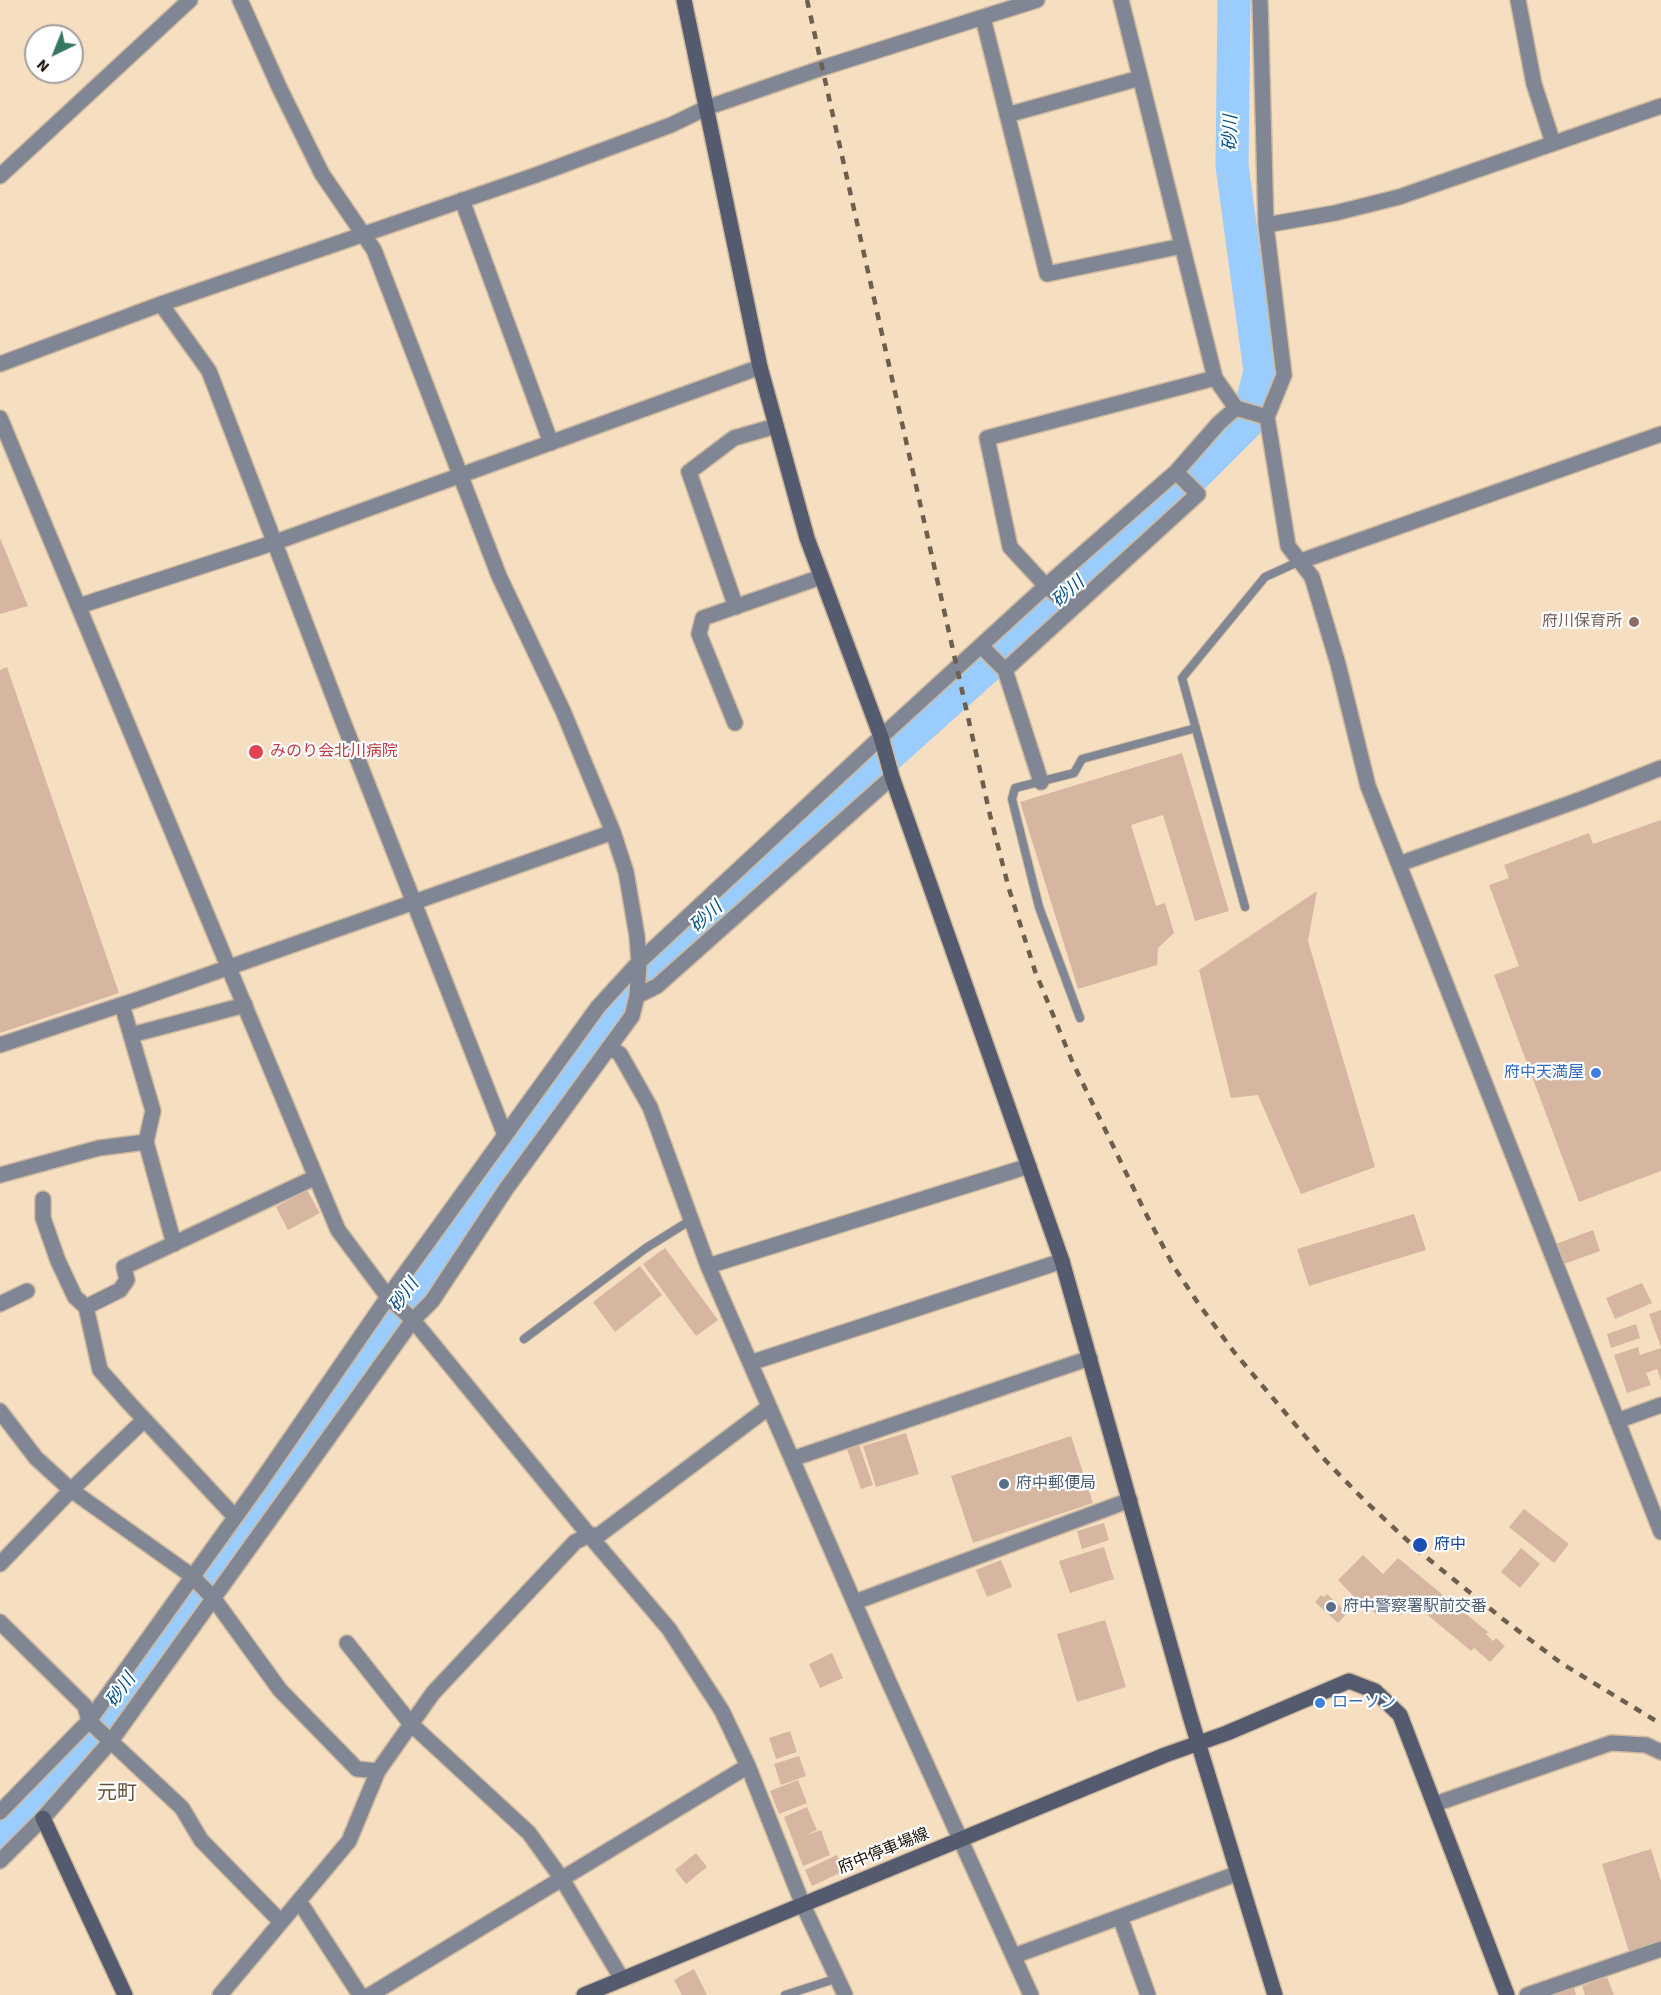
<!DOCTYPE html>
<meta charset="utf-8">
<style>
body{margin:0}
#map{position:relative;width:1661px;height:1995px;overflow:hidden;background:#f6dec0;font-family:"Source Sans 3",sans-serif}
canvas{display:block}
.north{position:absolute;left:24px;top:24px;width:60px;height:60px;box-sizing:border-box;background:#fff;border:2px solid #a3a09c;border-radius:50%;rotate:223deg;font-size:16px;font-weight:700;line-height:24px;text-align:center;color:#191107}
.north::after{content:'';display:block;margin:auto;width:21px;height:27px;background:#357665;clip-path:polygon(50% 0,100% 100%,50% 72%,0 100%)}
</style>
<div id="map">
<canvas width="1661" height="1995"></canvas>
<div class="north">N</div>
</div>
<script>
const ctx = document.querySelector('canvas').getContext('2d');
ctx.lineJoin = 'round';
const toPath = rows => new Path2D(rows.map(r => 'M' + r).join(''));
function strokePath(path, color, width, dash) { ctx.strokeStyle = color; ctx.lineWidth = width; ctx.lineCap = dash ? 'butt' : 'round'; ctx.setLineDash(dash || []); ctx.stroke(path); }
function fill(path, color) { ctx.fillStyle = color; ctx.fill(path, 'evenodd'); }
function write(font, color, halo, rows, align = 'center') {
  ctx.font = font + ' "Source Sans 3","Noto Sans JP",sans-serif'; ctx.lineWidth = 4.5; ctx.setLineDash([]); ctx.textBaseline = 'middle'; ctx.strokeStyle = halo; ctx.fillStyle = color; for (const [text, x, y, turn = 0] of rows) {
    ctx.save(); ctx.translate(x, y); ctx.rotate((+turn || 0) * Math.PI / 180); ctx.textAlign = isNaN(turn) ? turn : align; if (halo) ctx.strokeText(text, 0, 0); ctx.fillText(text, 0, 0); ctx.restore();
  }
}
strokePath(toPath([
 [0,1832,83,1744,416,1282,604,1019,658,962,1139,531,1247,423,1260,371,1232,166,1234,0]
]), '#9acdfe', 33);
fill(toPath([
 [0,538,28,606,0,614],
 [7,667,119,993,0,1033,0,670],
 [1182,753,1229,911,1195,921,1163,815,1131,825,1156,906,1165,903,1174,933,1158,948,1157,965,1078,989,1020,802],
 [1661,820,1661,1171,1579,1202,1494,975,1519,966,1489,885,1509,878,1504,865,1589,833,1593,844],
 [1317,891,1308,941,1375,1167,1301,1194,1258,1095,1231,1098,1199,970],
 [307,1190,320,1213,288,1230,276,1207],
 [1414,1214,1426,1250,1309,1286,1297,1249],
 [1593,1230,1600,1251,1564,1264,1556,1244],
 [665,1248,718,1320,696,1336,643,1264],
 [640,1266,662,1295,615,1332,593,1302],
 [1642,1283,1652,1303,1615,1319,1606,1298],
 [1661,1310,1661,1347,1649,1314],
 [1636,1324,1640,1338,1611,1348,1607,1334],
 [1638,1347,1640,1355,1661,1348,1661,1381,1657,1369,1646,1373,1651,1385,1627,1393,1614,1355],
 [906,1433,919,1474,876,1487,863,1446],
 [1071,1436,1093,1503,973,1543,951,1476],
 [859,1445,873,1485,861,1489,847,1449],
 [1524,1509,1569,1544,1554,1563,1509,1527],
 [1104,1523,1109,1540,1082,1549,1077,1531],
 [1104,1547,1114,1579,1070,1593,1059,1561],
 [1521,1548,1540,1564,1520,1588,1501,1572],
 [1363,1555,1383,1574,1398,1558,1488,1632,1486,1634,1493,1641,1496,1638,1505,1646,1490,1662,1474,1648,1471,1651,1418,1607,1412,1614,1406,1608,1400,1615,1387,1603,1376,1614,1362,1601,1360,1603,1338,1580],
 [1001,1560,1012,1587,987,1597,976,1570],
 [1327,1594,1347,1613,1338,1623,1315,1602,1321,1595,1324,1597],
 [1105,1620,1126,1687,1077,1702,1057,1634],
 [832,1653,843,1678,820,1688,809,1664],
 [790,1731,797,1752,776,1759,769,1738],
 [799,1756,806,1776,781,1785,774,1764],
 [798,1780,807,1803,779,1814,770,1791],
 [807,1807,817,1830,804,1836,821,1830,830,1855,803,1866,784,1817],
 [1651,1849,1661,1881,1661,1945,1630,1955,1602,1864],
 [696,1853,707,1867,686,1884,675,1870],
 [837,1855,844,1871,812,1886,805,1870],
 [694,1969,707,1995,682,1995,674,1980],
 [1607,1977,1614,1995,1585,1995,1582,1986],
 [1574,1987,1576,1995,1552,1995]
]), '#d7b6a1');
const lane = toPath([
 [1245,907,1182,678,1265,577,1300,561],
 [1080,1018,1039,907,1012,799,1015,788,1074,773,1082,759,1196,728],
 [524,1339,646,1248,691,1220],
 [785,1995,838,1978]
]);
const street = toPath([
 [1121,0,1215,378,1236,408,1267,417],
 [1260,0,1266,225,1284,375,1267,417,1288,546,1312,577,1338,664,1368,786,1661,1532],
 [1518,0,1534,84,1553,143],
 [983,18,1047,274,1182,246],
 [1007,115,1140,78],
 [0,176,190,0],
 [462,200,551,443],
 [1266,225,1335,213,1399,197,1661,106],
 [161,304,209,371,342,719,505,1135],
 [0,364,161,304,536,175,671,125,706,108,822,68,1037,0],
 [0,418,338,1230,388,1297,413,1320,589,1535,669,1629,722,1711,748,1766,803,1905,845,1995],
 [1301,561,1661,434],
 [79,606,276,542,760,367],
 [736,607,689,472,734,438,776,426],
 [1073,608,1046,586,1010,547,987,438,1215,378],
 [981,646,1005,670,1041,782],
 [1005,670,1198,494,1176,472],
 [735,723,699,634,703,618,821,577],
 [1399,864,1582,799,1661,768],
 [637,996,657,986,892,777],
 [122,1005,153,1111,146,1142,174,1244],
 [131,1035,245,1005],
 [0,1045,139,999,613,832],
 [609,1047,620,1054,650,1107,708,1266,888,1680,1031,1995],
 [0,1175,99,1148,146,1142],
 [43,1199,43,1218,58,1261,75,1297,86,1307],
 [708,1266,1029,1166],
 [0,1304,27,1291],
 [750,1363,1062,1261],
 [0,1411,36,1458,71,1490,192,1576,214,1599,280,1690,357,1769,378,1771,433,1693,575,1542,589,1535,599,1535,769,1407],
 [1617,1421,1661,1405],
 [792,1459,1090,1358],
 [235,1517,129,1403,100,1370,86,1307,120,1290,127,1280,124,1267,316,1177],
 [0,1564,71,1490,144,1420],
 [855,1602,1130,1500],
 [0,1622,85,1706,89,1721,182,1808,201,1840,281,1922],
 [347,1643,411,1724,529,1833,562,1879,622,1979],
 [1435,1804,1611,1743,1646,1745,1661,1752],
 [0,1812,89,1721,257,1487,388,1297,598,1007,639,962,881,737,1046,586,1176,472,1219,423,1236,408],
 [0,1861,43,1818,111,1741,413,1320,432,1301,506,1189,632,1016,637,996,639,962,637,936,626,872,613,832,563,711,499,576,374,250,322,174,280,89,240,0],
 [299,1901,360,1995],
 [1120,1917,1148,1995],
 [1014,1956,1236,1874],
 [220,1995,349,1841,378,1771],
 [370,1995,748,1766],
 [1527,1995,1661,1949]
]);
const secondary = toPath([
 [684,0,760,367,807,538,881,737,892,777,1062,1261,1190,1716,1275,1995],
 [43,1818,125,1995],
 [584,1995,1165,1755,1227,1733,1349,1681,1375,1691,1400,1715,1507,1995]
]);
strokePath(lane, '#ceb99f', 10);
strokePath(street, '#ceb99f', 18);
strokePath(secondary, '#ceb99f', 18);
strokePath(lane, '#818694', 8);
strokePath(street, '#818694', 15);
strokePath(secondary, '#545b6e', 15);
strokePath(toPath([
 [807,0,990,815,1009,889,1035,971,1072,1061,1145,1212,1174,1267,1198,1303,1234,1352,1326,1461,1365,1501,1421,1553,1504,1620,1561,1663,1661,1724]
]), '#6d5f4e', 4.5, [8, 8]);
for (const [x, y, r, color] of [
 [1634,622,6,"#8d6e63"],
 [256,752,8,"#e0444e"],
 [1596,1073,6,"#3f7fe0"],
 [1004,1484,6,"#5c6f8a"],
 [1420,1545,8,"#1a4fb4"],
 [1331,1607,6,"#5c6f8a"],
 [1320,1703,6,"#3f7fe0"]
]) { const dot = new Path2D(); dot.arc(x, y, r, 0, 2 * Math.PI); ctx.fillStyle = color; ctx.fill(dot); strokePath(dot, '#fff', 2); }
write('16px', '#785e54', '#fff', [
 ["府川保育所",1622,622]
], 'right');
write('16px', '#be3a42', '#fff', [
 ["みのり会北川病院",270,752]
], 'left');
write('16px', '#366cbe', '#fff', [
 ["府中天満屋",1584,1073],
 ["ローソン",1332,1703,"left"]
], 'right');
write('16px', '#4e5e75', '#fff', [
 ["府中郵便局",1016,1484],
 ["府中警察署駅前交番",1343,1607]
], 'left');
write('16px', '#164399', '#fff', [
 ["府中",1434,1545]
], 'left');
write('16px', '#191107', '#fff', [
 ["府中停車場線",884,1852,-22]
]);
write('italic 18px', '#014f85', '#fff', [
 ["砂川",1232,133,-89],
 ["砂川",1069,593,-42],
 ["砂川",707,918,-42],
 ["砂川",405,1296,-54],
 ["砂川",122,1691,-54]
]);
write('20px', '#665138', '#fff', [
 ["元町",117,1795]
]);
</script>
